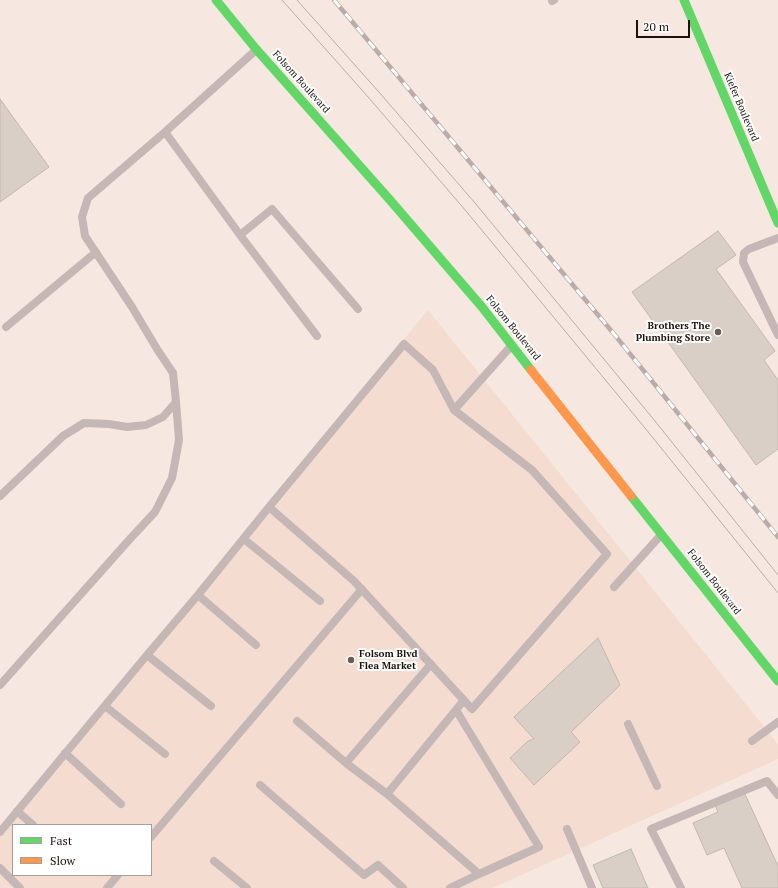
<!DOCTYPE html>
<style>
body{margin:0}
#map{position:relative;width:778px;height:888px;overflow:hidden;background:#f6e8e0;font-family:"PT Serif",serif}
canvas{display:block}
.legend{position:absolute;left:12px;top:824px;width:140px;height:52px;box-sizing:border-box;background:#fff;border:1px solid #a4a09e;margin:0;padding:5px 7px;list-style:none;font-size:12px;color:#1c120c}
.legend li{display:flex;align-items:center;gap:8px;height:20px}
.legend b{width:20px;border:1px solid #a4a09e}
.scale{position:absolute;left:636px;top:20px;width:54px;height:18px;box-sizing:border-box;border:2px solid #1c120c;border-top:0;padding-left:5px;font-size:12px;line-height:14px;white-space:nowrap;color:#1c120c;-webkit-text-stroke:3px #fff;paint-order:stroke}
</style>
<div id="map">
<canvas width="778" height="888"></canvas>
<ul class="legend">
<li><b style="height:5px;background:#63d668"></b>Fast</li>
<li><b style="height:5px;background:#ff974d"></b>Slow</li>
</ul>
<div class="scale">20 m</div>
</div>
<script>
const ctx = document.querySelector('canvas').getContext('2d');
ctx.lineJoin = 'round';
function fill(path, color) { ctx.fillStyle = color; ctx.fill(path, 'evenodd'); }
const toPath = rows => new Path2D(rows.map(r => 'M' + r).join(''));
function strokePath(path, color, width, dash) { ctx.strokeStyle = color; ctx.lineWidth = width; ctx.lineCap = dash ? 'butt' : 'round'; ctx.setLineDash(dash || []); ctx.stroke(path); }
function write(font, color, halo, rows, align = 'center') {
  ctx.font = font + ' "PT Serif",serif'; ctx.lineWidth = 4; ctx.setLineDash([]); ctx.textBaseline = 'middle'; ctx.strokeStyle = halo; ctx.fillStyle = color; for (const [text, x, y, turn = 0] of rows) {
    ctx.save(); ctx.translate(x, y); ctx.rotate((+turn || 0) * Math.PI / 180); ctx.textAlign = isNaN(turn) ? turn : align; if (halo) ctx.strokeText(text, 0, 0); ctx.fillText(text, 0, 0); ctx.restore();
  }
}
fill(toPath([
 [428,310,778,744,778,759,493,888,0,888,0,827],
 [13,825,151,825,151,875,13,875]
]), '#f4ddd0');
const building = toPath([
 [0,99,49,167,0,202,0,99],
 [718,231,736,255,716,269,775,351,764,360,778,380,778,449,756,465,632,292,718,231],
 [598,638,620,685,571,732,580,742,534,785,510,758,528,741,534,739,514,717,598,638],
 [744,792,778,866,778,888,742,888,724,848,707,855,693,823,718,812,715,805,744,792],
 [631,849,648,888,603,888,593,865,631,849]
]);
fill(building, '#d9cfc7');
strokePath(building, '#c2b8b0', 1);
strokePath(toPath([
 [552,1,554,0],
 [165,132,240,235,317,336],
 [240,235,272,209,358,309],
 [778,238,749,249,744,253,743,262,778,335],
 [6,327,96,252],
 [404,344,433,370,454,410,532,470,607,554,472,709,354,581,269,507,404,344],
 [176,402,173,373,157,349,132,307,85,236,82,217,88,198,165,132,256,50],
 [454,410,512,345],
 [0,496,63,436,84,423,109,424,127,427,146,425,163,417,176,402,179,440,172,478,155,512,129,540,0,685],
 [244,539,320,601],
 [614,587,661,535],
 [198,595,256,645],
 [147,655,211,706],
 [431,664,346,763,387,794,464,700],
 [105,706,165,754],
 [297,721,346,763],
 [628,724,657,786],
 [752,741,778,722],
 [65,753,121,804],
 [260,785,364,875,378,865,403,888],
 [387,794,479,874,539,847,456,710],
 [17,811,33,825],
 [567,829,592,888],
 [0,832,147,655,198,595,269,507],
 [151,837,362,589],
 [214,861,247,888],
 [0,868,20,888],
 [107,888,118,875],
 [450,888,479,874],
 [681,888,651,829,767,781,778,795]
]), '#c4b7b6', 8);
strokePath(toPath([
 [216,0,256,49,390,200,482,307,531,370],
 [684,0,778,223],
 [631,496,778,681]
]), '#63d668', 9);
strokePath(toPath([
 [531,370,631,496]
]), '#ff974d', 9);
strokePath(toPath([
 [282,0,369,98,466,211,645,428,778,593],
 [297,0,378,91,475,203,655,421,778,575]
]), '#b9aca9', 1);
const rail = toPath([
 [334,0,614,334,778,537]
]);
strokePath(rail, '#b9aca9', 4.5);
strokePath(rail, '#fff', 3, [9]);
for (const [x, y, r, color] of [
 [718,332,4,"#685d56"],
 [351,660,4,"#685d56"]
]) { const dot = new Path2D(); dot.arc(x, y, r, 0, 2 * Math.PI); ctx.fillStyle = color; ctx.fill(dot); strokePath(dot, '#fff', 1.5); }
write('10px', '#1c120c', '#fff', [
 ["Folsom Boulevard",301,82,48],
 ["Kiefer Boulevard",741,107,67],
 ["Folsom Boulevard",513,328,51],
 ["Folsom Boulevard",714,582,52]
]);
write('bold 10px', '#1c120c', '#fff', [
 ["Brothers The",710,326],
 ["Plumbing Store",710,338],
 ["Folsom Blvd",359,654,"left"],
 ["Flea Market",359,666,"left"]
], 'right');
</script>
